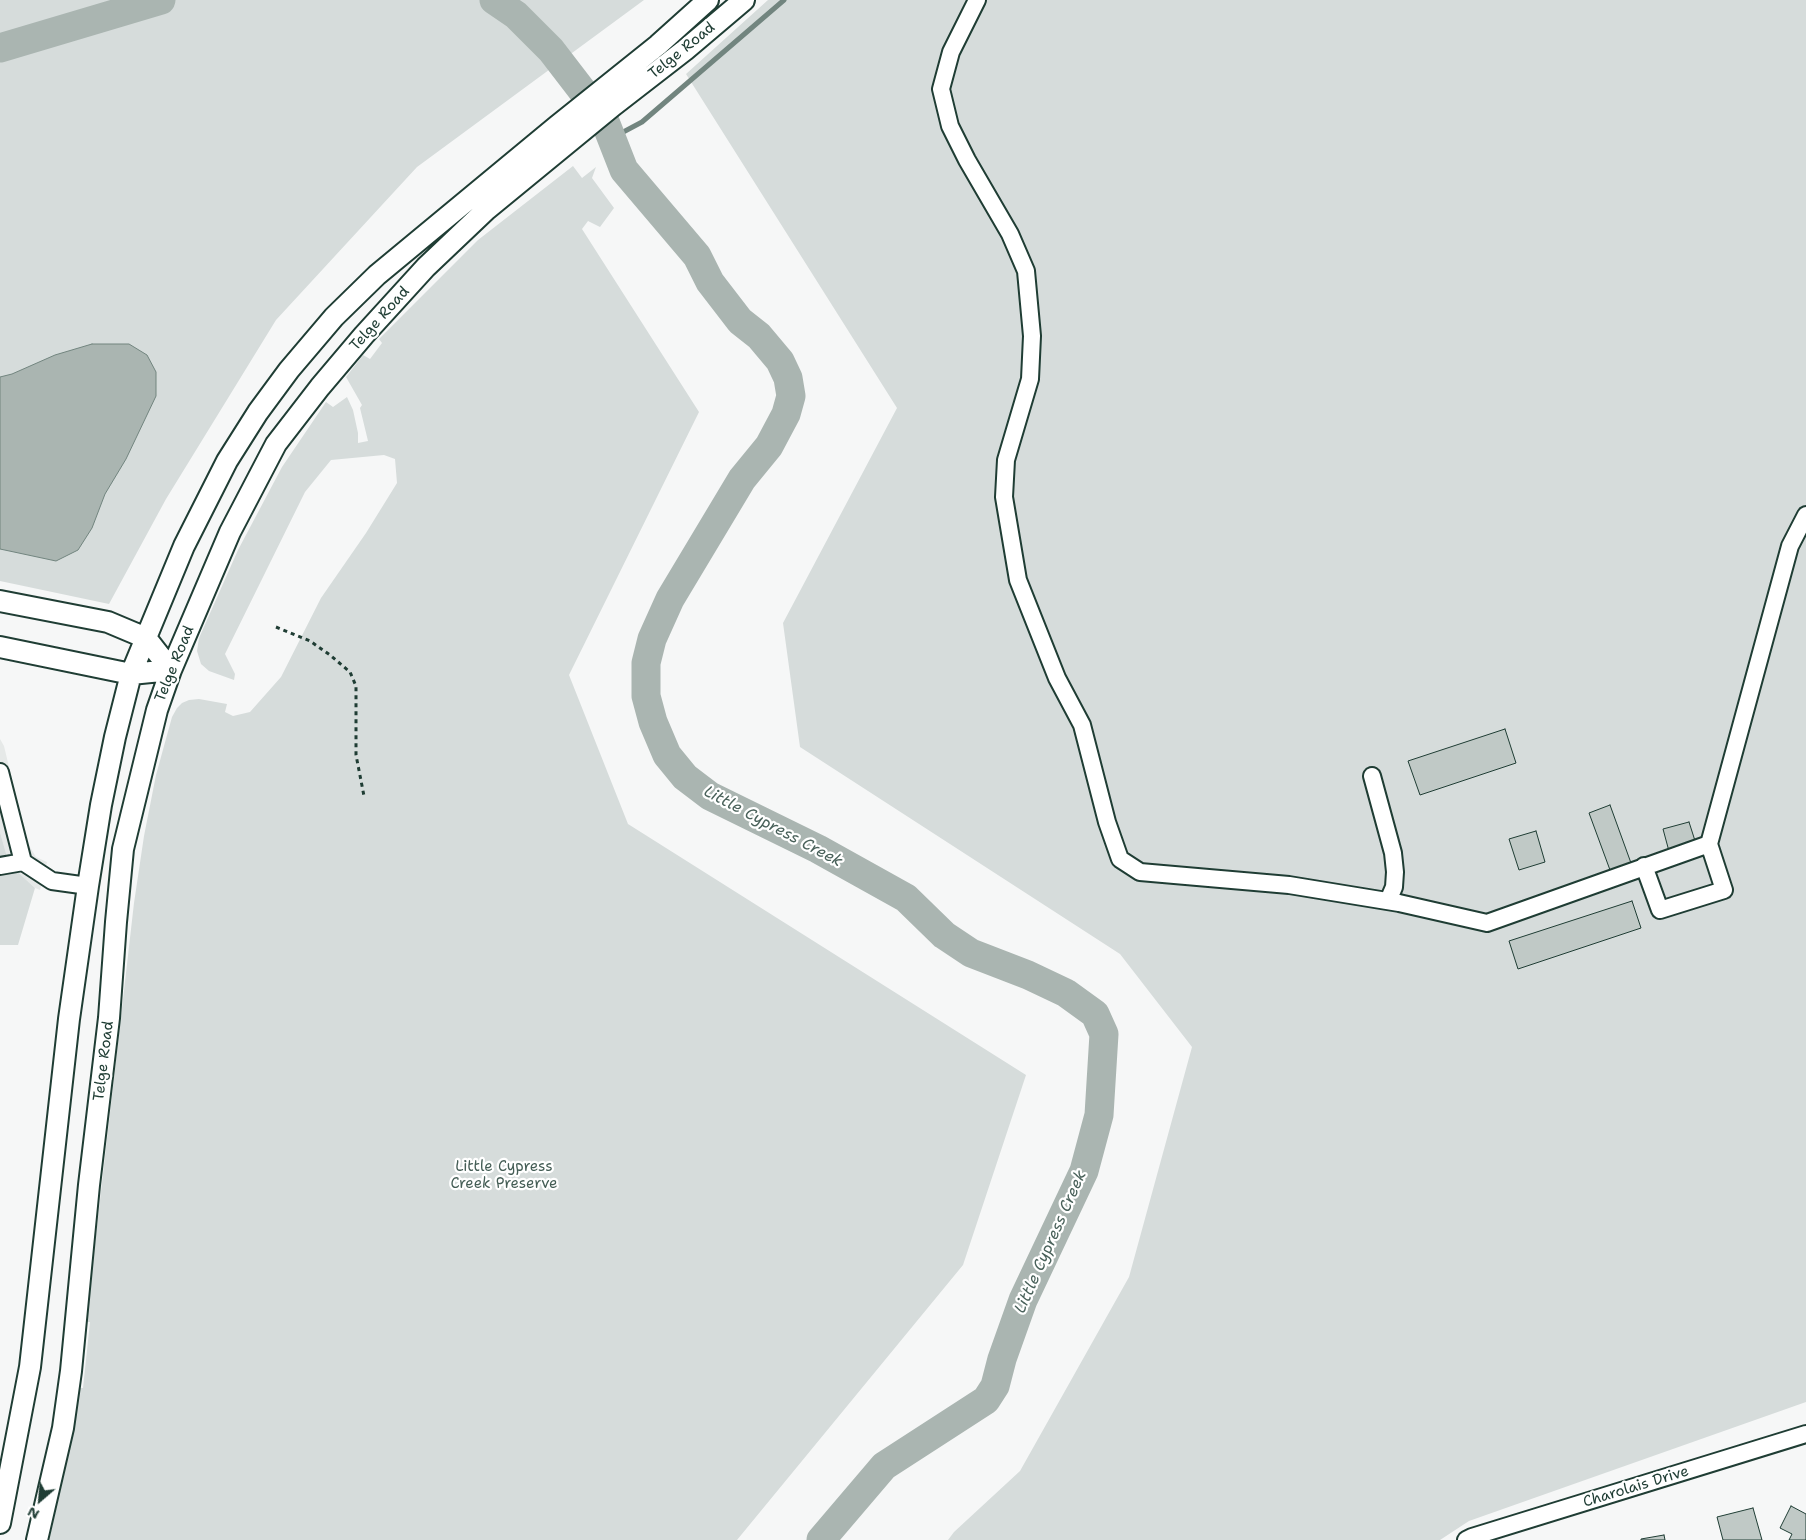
<!DOCTYPE html>
<style>
body{margin:0}
#map{position:relative;width:1806px;height:1540px;overflow:hidden;background:#f6f7f7;font-family:"Shantell Sans",sans-serif}
canvas{display:block}
.north{position:absolute;left:15px;top:1475px;width:50px;height:50px;-webkit-text-stroke:4px #fff;paint-order:stroke;rotate:207deg;font-size:14px;font-weight:700;line-height:20px;text-align:center;color:#1f3d34}
.north::after{content:'';display:block;margin:auto;width:18px;height:22px;background:#1f3d34;clip-path:polygon(50% 0,100% 100%,50% 72%,0 100%)}
</style>
<div id="map">
<canvas width="1806" height="1540"></canvas>
<div class="north">N</div>
</div>
<script>
const ctx = document.querySelector('canvas').getContext('2d');
ctx.lineJoin = 'round';
function fill(path, color) { ctx.fillStyle = color; ctx.fill(path, 'evenodd'); }
const toPath = rows => new Path2D(rows.map(r => 'M' + r).join(''));
function strokePath(path, color, width, dash) { ctx.strokeStyle = color; ctx.lineWidth = width; ctx.lineCap = dash ? 'butt' : 'round'; ctx.setLineDash(dash || []); ctx.stroke(path); }
function write(font, color, halo, rows, align = 'center') {
  ctx.font = font + ' "Shantell Sans",sans-serif'; ctx.lineWidth = 4.5; ctx.setLineDash([]); ctx.textBaseline = 'middle'; ctx.strokeStyle = halo; ctx.fillStyle = color; for (const [text, x, y, turn = 0] of rows) {
    ctx.save(); ctx.translate(x, y); ctx.rotate((+turn || 0) * Math.PI / 180); ctx.textAlign = isNaN(turn) ? turn : align; if (halo) ctx.strokeText(text, 0, 0); ctx.fillText(text, 0, 0); ctx.restore();
  }
}
fill(toPath([
 [0,739,4,746,27,842,36,857,47,862,40,890,35,888,9,864,0,832]
]), '#e6e9e8');
fill(toPath([
 [0,0,644,0,417,167,276,320,166,499,109,604,0,581],
 [768,0,1806,0,1806,1402,1469,1521,1440,1540,948,1540,954,1532,1020,1471,1129,1277,1192,1047,1120,954,800,747,783,623,897,408,686,74],
 [573,166,582,178,596,167,592,178,614,208,600,227,588,221,582,229,699,412,569,675,628,824,1026,1075,963,1265,737,1540,49,1540,67,1461,78,1388,83,1388,90,1322,86,1322,134,903,144,836,156,775,172,717,177,708,182,703,189,700,199,699,227,704,225,712,233,716,250,712,281,677,321,598,366,533,397,483,395,459,384,455,331,460,305,492,225,654,235,674,234,680,209,671,201,664,197,651,199,638,238,550,282,467,326,402,333,407,347,397,353,410,358,433,358,443,368,441,360,408,362,405,346,377,363,355,370,359,382,343,379,339,478,240],
 [0,832,9,864,35,888,18,945,0,945]
]), '#d6dcdb');
const water = toPath([
 [92,344,129,344,147,355,156,372,156,396,126,459,105,494,92,528,78,550,56,561,0,549,0,377,12,374,55,355,92,344]
]);
fill(water, '#aab5b1');
strokePath(water, '#72857f', 1);
strokePath(toPath([
 [612,138,642,122,784,0]
]), '#72857f', 5);
strokePath(toPath([
 [494,0,516,15,551,50,604,119,624,170,697,256,710,282,740,321,759,336,780,361,788,378,791,396,786,414,769,446,742,479,670,599,652,639,646,663,646,696,653,722,667,755,685,777,710,796,818,849,906,898,944,935,971,953,1028,975,1066,993,1095,1014,1104,1034,1099,1115,1084,1171,1023,1300,1002,1359,995,1386,986,1400,884,1466,821,1540],
 [0,48,161,0]
]), '#aab5b1', 29);
const building = toPath([
 [1505,729,1516,763,1420,795,1408,761,1505,729],
 [1610,805,1631,863,1610,870,1589,813,1610,805],
 [1689,822,1697,847,1670,855,1663,829,1689,822],
 [1536,831,1545,862,1519,870,1509,839,1536,831],
 [1632,901,1641,928,1518,969,1509,941,1632,901],
 [1791,1506,1806,1514,1806,1540,1789,1540,1792,1534,1780,1528,1791,1506],
 [1753,1508,1762,1540,1723,1540,1717,1517,1753,1508],
 [1664,1535,1665,1540,1641,1540,1641,1539,1664,1535]
]);
fill(building, '#c0c9c6');
strokePath(building, '#1f3d34', 1);
const minor = toPath([
 [977,0,951,52,941,89,950,126,967,160,1010,234,1026,271,1032,336,1030,379,1006,460,1004,497,1018,580,1057,678,1082,725,1107,822,1120,859,1140,872,1289,885,1399,903,1487,923,1709,844],
 [0,772,23,862,52,881,88,886],
 [1372,776,1393,853,1395,872,1394,887,1388,901],
 [0,866,23,862],
 [1644,866,1660,910,1724,890,1709,844,1790,546,1806,515],
 [1466,1540,1472,1537,1806,1434]
]);
const major = toPath([
 [0,601,108,622,146,638,171,670],
 [0,647,131,674,171,670],
 [0,1523,30,1367,69,1019,88,886,101,805,115,737,131,674,184,546,227,461,258,412,289,370,334,317,377,275,557,126,658,45,708,0],
 [37,1540,63,1428,71,1371,89,1185,109,1018,116,922,123,849,157,710,171,670,230,532,276,444,320,387,364,335,426,267,486,210,614,105,685,50,744,0]
]);
strokePath(minor, '#1f3d34', 20);
strokePath(major, '#1f3d34', 24);
strokePath(toPath([
 [276,627,310,641,330,655,350,672,356,686,356,755,364,796]
]), '#1f3d34', 3, [4, 4]);
strokePath(minor, '#fff', 16);
strokePath(major, '#fff', 20);
write('15px', '#1f3d34', '#fff', [
 ["Telge Road",682,51,-39],
 ["Telge Road",380,319,-48],
 ["Telge Road",175,664,-68],
 ["Telge Road",104,1061,-83],
 ["Charolais Drive",1636,1487,-17]
]);
write('15px', '#445d55', '#fff', [
 ["Little Cypress",504,1167],
 ["Creek Preserve",504,1184]
]);
write('italic 16px', '#49615a', '#fff', [
 ["Little Cypress Creek",773,827,28],
 ["Little Cypress Creek",1051,1242,-66]
]);
</script>
